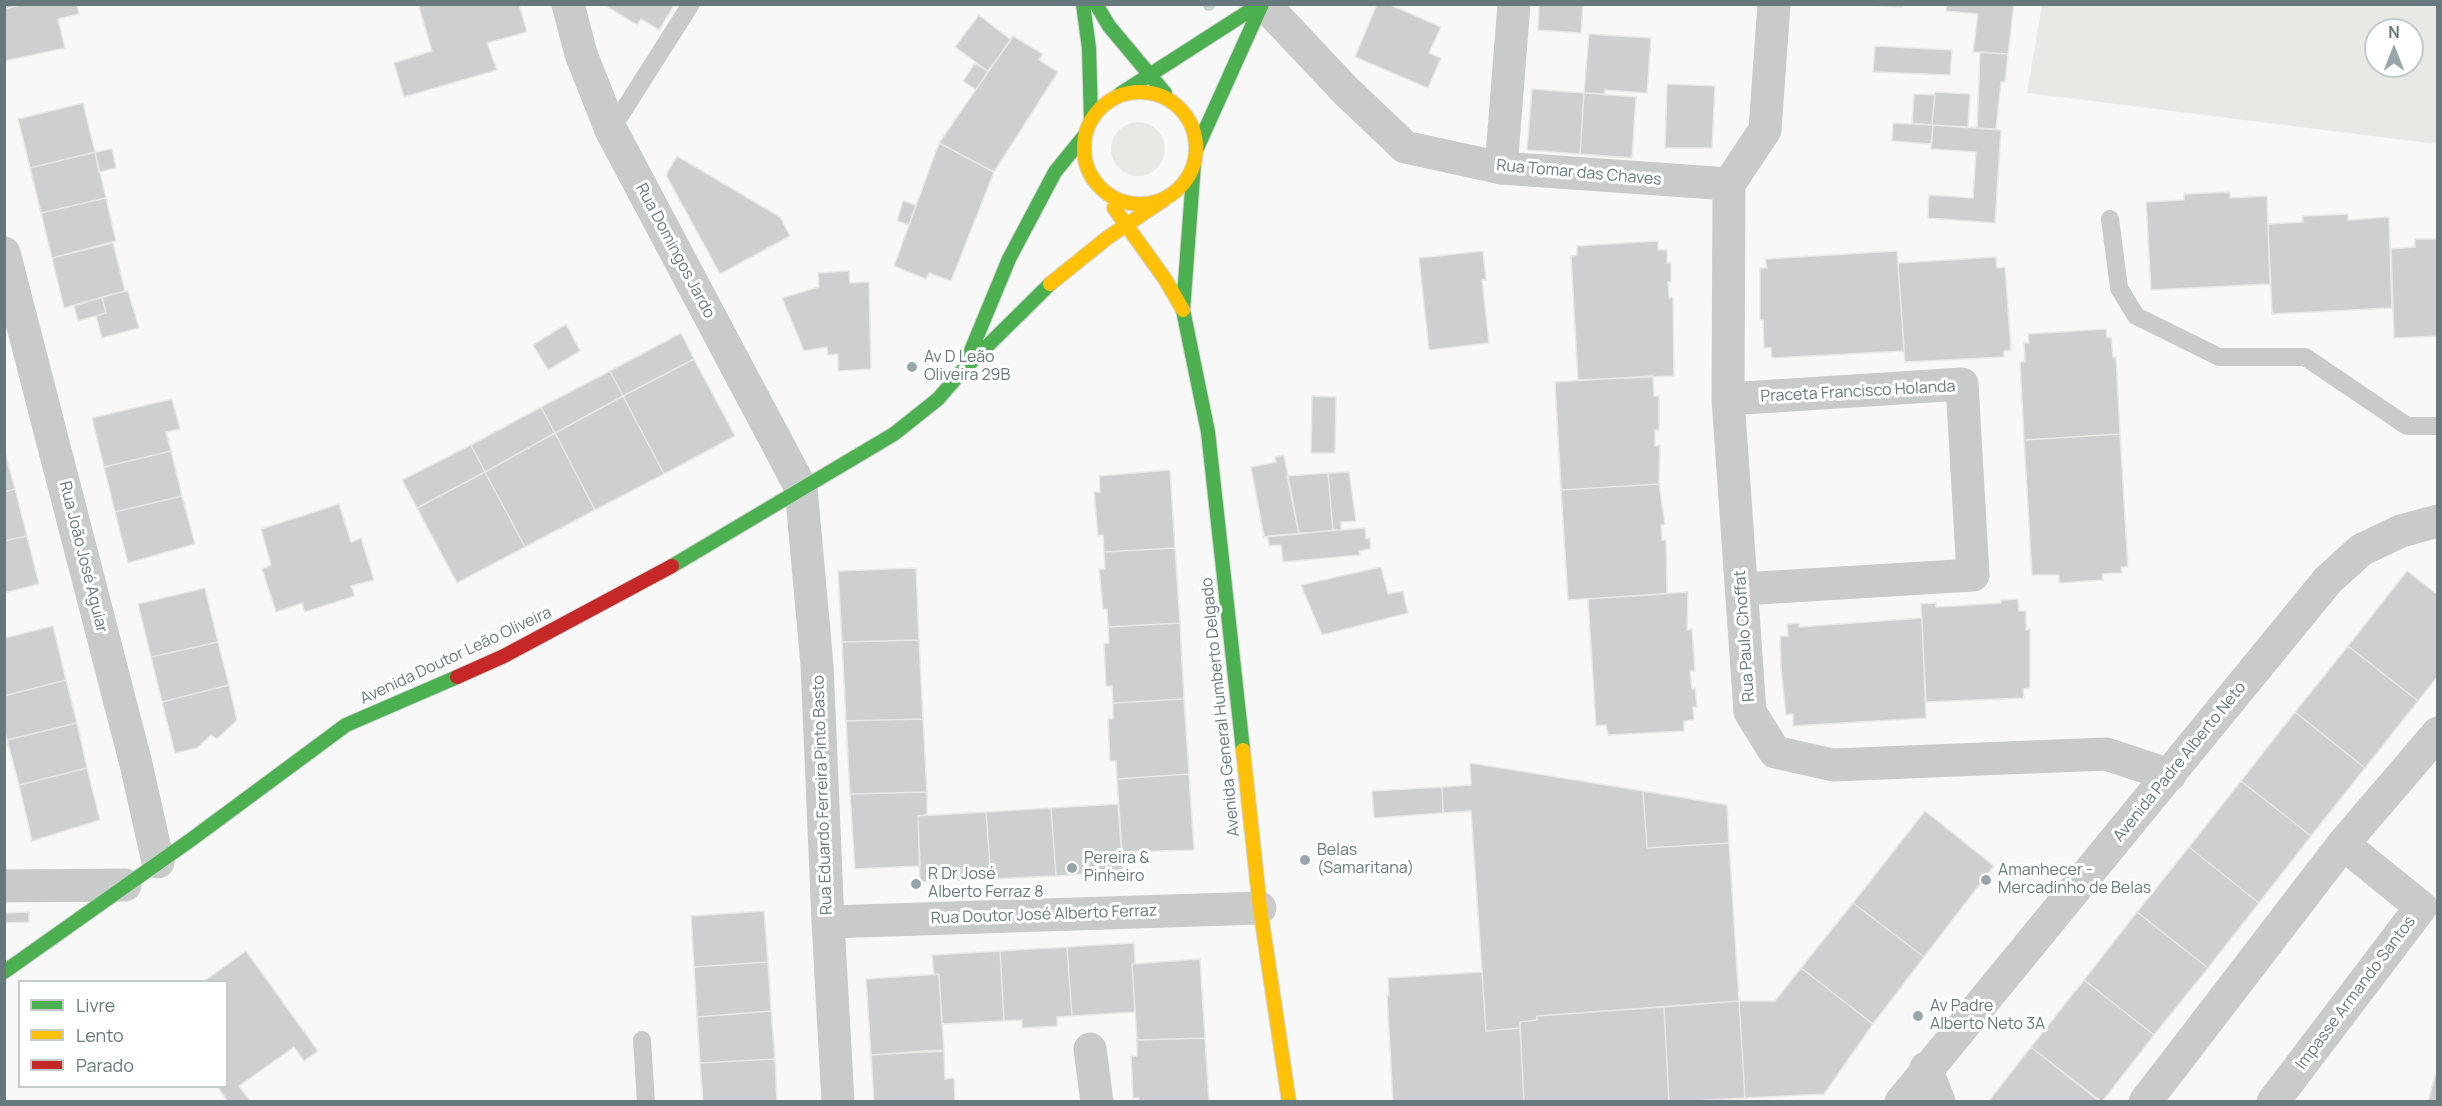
<!DOCTYPE html>
<meta charset="utf-8">
<style>
body{margin:0}
#map{position:relative;width:2442px;height:1106px;overflow:hidden;background:#f8f8f8;font-family:Manrope,sans-serif}
canvas{display:block}
.frame{position:absolute;inset:0;border:6px solid #667a7e;pointer-events:none}
.legend{position:absolute;left:18px;top:980px;width:210px;height:108px;box-sizing:border-box;background:#fff;border:2px solid #c2cacb;margin:0;padding:8px 10px;list-style:none;font-size:18px;color:#667a7e}
.legend li{display:flex;align-items:center;gap:12px;height:30px}
.legend b{width:30px;border:2px solid #c2cacb}
.north{position:absolute;left:2364px;top:18px;width:60px;height:60px;box-sizing:border-box;background:#fff;border:2px solid #c2cacb;border-radius:50%;rotate:0deg;font-size:16px;font-weight:700;line-height:24px;text-align:center;color:#667a7e}
.north::after{content:'';display:block;margin:auto;width:21px;height:27px;background:#99a6a9;clip-path:polygon(50% 0,100% 100%,50% 72%,0 100%)}
</style>
<div id="map">
<canvas width="2442" height="1106"></canvas>
<div class="frame"></div>
<ul class="legend">
<li><b style="height:8px;background:#4caf50"></b>Livre</li>
<li><b style="height:8px;background:#ffc107"></b>Lento</li>
<li><b style="height:8px;background:#c62828"></b>Parado</li>
</ul>
<div class="north">N</div>
</div>
<script>
const ctx = document.querySelector('canvas').getContext('2d');
ctx.lineJoin = 'round';
function fill(path, color) { ctx.fillStyle = color; ctx.fill(path, 'evenodd'); }
const toPath = rows => new Path2D(rows.map(r => 'M' + r).join(''));
function strokePath(path, color, width, dash) { ctx.strokeStyle = color; ctx.lineWidth = width; ctx.lineCap = dash ? 'butt' : 'round'; ctx.setLineDash(dash || []); ctx.stroke(path); }
function write(font, color, halo, rows, align = 'center') {
  ctx.font = font + ' Manrope,sans-serif'; ctx.lineWidth = 6; ctx.setLineDash([]); ctx.textBaseline = 'middle'; ctx.strokeStyle = halo; ctx.fillStyle = color; for (const [text, x, y, turn = 0] of rows) {
    ctx.save(); ctx.translate(x, y); ctx.rotate((+turn || 0) * Math.PI / 180); ctx.textAlign = isNaN(turn) ? turn : align; if (halo) ctx.strokeText(text, 0, 0); ctx.fillText(text, 0, 0); ctx.restore();
  }
}
fill(toPath([
 [2042,5,2437,5,2437,144,2027,93],
 [2376,30,2412,30,2412,66,2376,66],
 '1111 149a27 27 0 1 1 54 0a27 27 0 1 1-54 0Z'
]), '#e8e9e5');
strokePath(toPath([
 [1209,5,1209,4]
]), '#c8d4d4', 12);
const building = toPath([
 [4,4,24,4,4,9,4,4],
 [24,4,77,4,79,14,58,19,65,48,4,61,4,9,24,4],
 [418,4,519,4,527,32,487,43,497,70,404,97,394,63,432,51,418,4],
 [603,4,675,4,659,30,641,19,637,25,603,4],
 [1377,4,1388,4,1441,27,1429,53,1441,58,1428,88,1355,57,1377,4],
 [1539,4,1583,4,1581,33,1538,30,1539,4],
 [1848,4,1902,4,1902,7,1848,4],
 [1947,4,2014,4,2008,54,1973,52,1978,14,1946,11,1947,4],
 [979,15,1011,40,988,71,955,47,979,15],
 [1589,34,1651,38,1647,93,1605,90,1604,94,1584,93,1589,34],
 [1013,36,1043,54,1039,60,1058,72,994,172,939,143,1013,36],
 [1875,46,1952,50,1950,75,1873,72,1875,46],
 [1980,52,2008,54,2005,82,2001,82,1996,129,1977,128,1980,52],
 [975,63,988,71,976,90,963,81,975,63],
 [1667,84,1715,86,1712,148,1665,148,1667,84],
 [1532,89,1584,93,1580,154,1527,150,1532,89],
 [1935,92,1970,94,1968,127,1932,125,1935,92],
 [1584,93,1636,97,1632,158,1580,154,1584,93],
 [1914,94,1935,95,1932,125,1912,123,1914,94],
 [83,103,95,152,30,168,18,119,83,103],
 [1893,123,1933,125,1931,144,1892,141,1893,123],
 [1933,125,2001,130,1995,223,1928,218,1929,195,1973,198,1976,152,1931,149,1933,125],
 [939,143,994,172,951,281,929,273,926,279,894,266,939,143],
 [112,149,116,168,99,172,95,152,112,149],
 [95,152,106,198,41,213,30,168,95,152],
 [677,156,780,217,790,236,720,274,666,175,677,156],
 [2230,192,2230,198,2267,196,2270,284,2151,290,2146,202,2184,200,2184,194,2230,192],
 [106,198,116,241,52,258,41,213,106,198],
 [903,201,916,205,909,225,897,221,903,201],
 [2348,214,2348,220,2389,217,2392,308,2272,314,2268,224,2303,222,2302,216,2348,214],
 [2415,239,2438,239,2438,336,2394,338,2391,249,2415,247,2415,239],
 [1658,241,1658,250,1667,250,1667,263,1671,263,1671,282,1668,282,1669,298,1673,297,1674,376,1578,380,1571,256,1577,255,1577,246,1658,241],
 [113,243,125,291,64,308,52,258,113,243],
 [1483,251,1486,280,1482,280,1489,343,1429,350,1419,258,1483,251],
 [1897,251,1904,351,1772,358,1771,348,1764,348,1763,320,1760,320,1760,268,1767,268,1765,259,1897,251],
 [1996,257,1997,268,2005,267,2011,350,2004,351,2004,357,1905,362,1898,263,1996,257],
 [849,271,850,283,869,282,871,369,838,371,838,354,828,355,827,347,804,351,782,298,819,287,818,273,849,271],
 [125,291,128,291,139,328,102,338,96,316,106,313,102,297,125,291],
 [102,297,106,313,78,321,74,306,102,297],
 [566,324,580,351,548,370,533,345,566,324],
 [2106,329,2107,338,2111,337,2113,357,2116,357,2120,434,2024,440,2020,362,2025,362,2024,343,2029,343,2028,334,2106,329],
 [681,333,694,359,623,396,610,371,681,333],
 [694,359,735,436,664,474,623,396,694,359],
 [610,371,623,396,555,433,541,407,610,371],
 [1653,376,1654,396,1659,396,1659,430,1655,430,1655,446,1660,445,1659,484,1561,490,1555,382,1653,376],
 [623,396,664,474,595,510,555,433,623,396],
 [1312,396,1336,397,1335,453,1311,453,1312,396],
 [172,399,180,429,166,432,171,451,104,467,92,418,172,399],
 [541,407,555,433,485,472,471,445,541,407],
 [555,433,595,510,525,547,485,472,555,433],
 [2120,434,2128,567,2121,567,2122,573,2102,574,2103,580,2059,583,2059,575,2032,575,2024,440,2120,434],
 [471,445,485,472,417,508,402,480,471,445],
 [4,449,15,489,4,492,4,449],
 [171,451,182,496,115,512,104,467,171,451],
 [1284,455,1299,534,1264,537,1251,467,1276,462,1275,457,1284,455],
 [1170,470,1175,548,1104,552,1103,535,1098,536,1094,492,1100,492,1099,476,1170,470],
 [485,472,525,547,457,583,417,508,485,472],
 [1349,472,1356,521,1341,522,1341,530,1333,530,1328,473,1349,472],
 [1328,473,1333,530,1299,534,1287,476,1328,473],
 [1659,484,1665,524,1661,525,1662,540,1666,540,1667,594,1568,600,1561,490,1659,484],
 [15,489,27,536,4,541,4,492,15,489],
 [182,496,195,544,128,563,115,512,182,496],
 [339,504,351,542,361,538,374,580,351,586,355,596,305,612,302,603,276,612,262,569,271,565,261,529,339,504],
 [1365,528,1366,539,1370,538,1371,549,1359,551,1360,555,1283,562,1281,545,1269,546,1268,536,1365,528],
 [27,536,39,584,4,593,4,541,27,536],
 [1175,548,1180,623,1108,627,1107,609,1103,609,1099,569,1105,569,1104,552,1175,548],
 [1381,567,1388,594,1403,591,1408,613,1322,635,1301,585,1381,567],
 [916,568,919,640,842,642,838,571,916,568],
 [2407,571,2438,595,2438,676,2418,701,2348,646,2407,571],
 [205,588,218,642,151,657,138,604,205,588],
 [1688,592,1687,630,1692,629,1695,671,1690,671,1692,689,1695,688,1697,707,1693,707,1694,720,1684,721,1684,731,1608,735,1606,725,1596,726,1588,599,1688,592],
 [2018,599,2019,611,2026,611,2026,630,2030,629,2030,688,2023,689,2024,698,1926,702,1921,604,1936,603,1936,607,1955,606,2001,603,2001,600,2018,599],
 [1922,618,1926,718,1793,726,1793,714,1786,715,1781,668,1780,636,1788,636,1787,624,1799,623,1799,627,1922,618],
 [1180,623,1184,699,1113,703,1112,686,1106,686,1104,644,1109,643,1108,627,1180,623],
 [53,626,66,680,4,696,4,638,53,626],
 [919,640,923,719,846,721,842,642,919,640],
 [218,642,229,685,162,702,151,657,218,642],
 [2348,646,2418,701,2365,768,2295,712,2348,646],
 [66,680,77,723,7,740,4,727,4,696,66,680],
 [229,685,237,720,217,739,211,735,197,748,175,753,162,702,229,685],
 [1184,699,1189,774,1117,779,1116,761,1110,761,1108,719,1113,719,1113,703,1184,699],
 [2295,712,2365,768,2311,836,2241,781,2295,712],
 [923,719,927,792,850,794,846,721,923,719],
 [77,723,87,768,19,785,7,740,77,723],
 [1470,763,1643,791,1647,848,1729,843,1739,1001,1537,1016,1537,1020,1520,1022,1520,1028,1486,1031,1471,811,1443,813,1442,787,1471,785,1470,763],
 [87,768,100,820,32,841,19,785,87,768],
 [1189,774,1194,850,1122,852,1117,779,1189,774],
 [2241,781,2311,836,2259,903,2189,847,2241,781],
 [1442,787,1443,813,1374,818,1372,791,1442,787],
 [1643,791,1727,805,1729,843,1647,848,1643,791],
 [927,792,927,815,918,816,920,866,855,869,850,794,927,792],
 [1118,804,1123,872,1056,876,1051,808,1118,804],
 [1051,808,1056,876,991,879,986,812,1051,808],
 [1925,811,1994,866,1924,957,1853,903,1925,811],
 [986,812,991,879,920,882,918,816,986,812],
 [2189,847,2259,903,2208,968,2137,912,2189,847],
 [1853,903,1924,957,1873,1024,1801,968,1853,903],
 [764,911,768,962,694,967,691,916,764,911],
 [29,912,29,922,4,923,4,913,29,912],
 [2137,912,2208,968,2154,1035,2084,980,2137,912],
 [1134,943,1135,964,1132,964,1135,1012,1072,1016,1067,947,1134,943],
 [1067,947,1072,1016,1057,1017,1057,1026,1022,1028,1022,1020,1004,1021,1000,951,1067,947],
 [246,951,318,1051,304,1061,294,1047,239,1086,250,1101,228,1102,217,1086,226,1086,226,982,203,982,246,951],
 [1000,951,1004,1021,942,1024,939,974,934,975,932,955,1000,951],
 [1200,959,1205,1038,1137,1040,1132,964,1200,959],
 [768,962,771,1011,697,1017,694,967,768,962],
 [1801,968,1873,1024,1824,1094,1745,1098,1739,1001,1775,1001,1801,968],
 [1482,972,1486,1031,1520,1028,1524,1102,1393,1102,1387,996,1389,995,1388,978,1482,972],
 [939,974,944,1051,871,1055,866,979,939,974],
 [2084,980,2154,1035,2102,1102,2031,1047,2084,980],
 [1739,1001,1745,1098,1669,1102,1664,1007,1739,1001],
 [1664,1007,1669,1102,1524,1102,1520,1022,1537,1020,1537,1016,1664,1007],
 [771,1011,775,1059,700,1063,697,1017,771,1011],
 [1205,1038,1209,1102,1139,1102,1139,1098,1133,1098,1131,1056,1137,1056,1137,1040,1205,1038],
 [2031,1047,2100,1102,1988,1102,2031,1047],
 [939,1050,944,1051,945,1079,954,1078,955,1102,874,1102,871,1055,939,1050],
 [775,1059,777,1102,703,1102,700,1063,775,1059],
 [2435,1075,2438,1075,2438,1102,2428,1102,2435,1075]
]);
fill(building, '#cdcfd0');
strokePath(building, '#e8e8e7', 1.5);
const fast = toPath([
 [1083,4,1089,48,1091,120],
 [1096,4,1109,26,1165,93],
 [1120,94,1260,4],
 [1197,148,1262,4],
 [1194,163,1183,310,1208,432,1243,750],
 [968,358,1009,259,1055,172,1085,135],
 [672,566,894,434,938,399,963,370,1050,284],
 [4,972,192,839,346,725,457,677]
]);
const slow = toPath([
 '1084 148a56 56 0 1 1 112 0a56 56 0 1 1-112 0Z',
 [1114,208,1165,279,1183,310],
 [1050,284,1107,238,1165,199],
 [1243,750,1260,908,1289,1102]
]);
const jam = toPath([
 [457,677,504,656,672,566]
]);
strokePath(fast, '#d3d4d5', 16);
strokePath(slow, '#d3d4d5', 16);
strokePath(jam, '#d3d4d5', 16);
strokePath(toPath([
 [611,130,691,4],
 [2110,219,2119,288,2136,316,2219,357,2305,357,2407,426,2438,426],
 [642,1040,646,1102]
]), '#c9cbcb', 18);
strokePath(toPath([
 [568,4,581,54,611,130,801,488,817,665,828,922,838,1102],
 [1264,4,1346,91,1405,147,1501,168,1729,184,1765,130,1774,4],
 [1501,168,1514,4],
 [1729,184,1728,399,1750,712,1775,752,1833,765,2106,754,2170,775],
 [4,253,136,764,158,862],
 [1728,399,1962,384,1973,575,1742,589],
 [4,886,125,885],
 [828,922,1260,908],
 [1090,1049,1097,1102],
 [1926,1068,1939,1102],
 [1901,1102,2328,580,2361,550,2401,531,2438,521],
 [2145,1102,2343,844,2438,733],
 [2273,1102,2421,907,2343,844]
]), '#c9cbcb', 33);
strokePath(fast, '#4caf50', 14);
strokePath(slow, '#ffc107', 14);
strokePath(jam, '#c62828', 14);
for (const [x, y, r, color] of [
 [912,367,6,"#99a6a9"],
 [1305,860,6,"#99a6a9"],
 [1072,868,6,"#99a6a9"],
 [1986,880,6,"#99a6a9"],
 [916,884,6,"#99a6a9"],
 [1918,1016,6,"#99a6a9"]
]) { const dot = new Path2D(); dot.arc(x, y, r, 0, 2 * Math.PI); ctx.fillStyle = color; ctx.fill(dot); strokePath(dot, '#fff', 2); }
write('16px', '#667a7e', '#fff', [
 ["Rua Tomar das Chaves",1579,173,5],
 ["Rua Domingos Jardo",675,251,62],
 ["Praceta Francisco Holanda",1858,392,-3],
 ["Rua João José Aguiar",83,557,76],
 ["Rua Paulo Choffat",1745,636,-94],
 ["Avenida Doutor Leão Oliveira",456,656,-25],
 ["Avenida General Humberto Delgado",1221,707,-96],
 ["Avenida Padre Alberto Neto",2180,762,-51],
 ["Rua Eduardo Ferreira Pinto Basto",823,795,-92],
 ["Rua Doutor José Alberto Ferraz",1044,915,-2],
 ["Impasse Armando Santos",2356,993,-53]
]);
write('16px', '#667a7e', '#fff', [
 ["Av D Leão",924,358],
 ["Oliveira 29B",924,376],
 ["Belas",1317,851],
 ["(Samaritana)",1317,869],
 ["Pereira &",1084,859],
 ["Pinheiro",1084,877],
 ["Amanhecer -",1998,871],
 ["Mercadinho de Belas",1998,889],
 ["R Dr José",928,875],
 ["Alberto Ferraz 8",928,893],
 ["Av Padre",1930,1007],
 ["Alberto Neto 3A",1930,1025]
], 'left');
</script>
